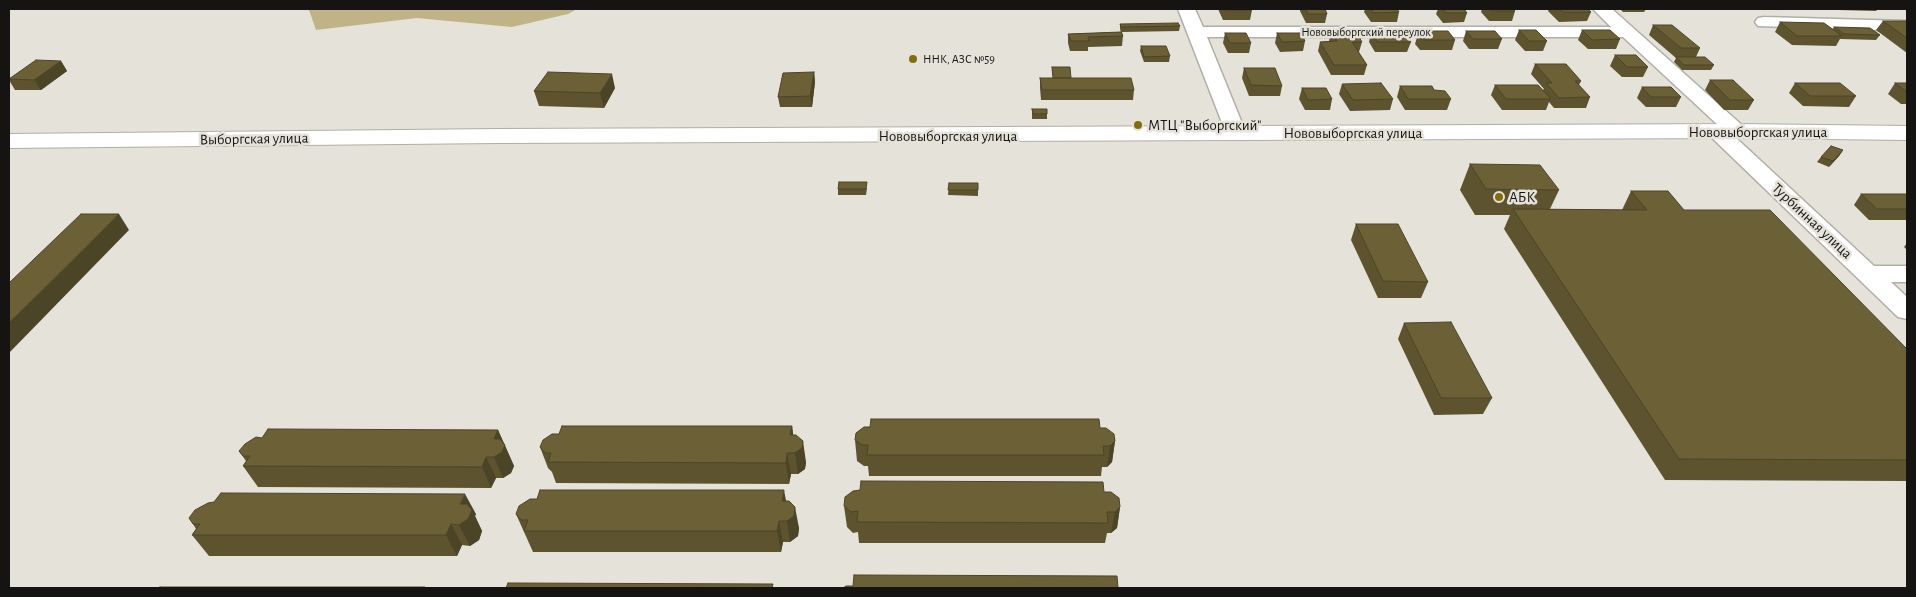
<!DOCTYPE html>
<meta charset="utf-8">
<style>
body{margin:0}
#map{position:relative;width:1916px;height:597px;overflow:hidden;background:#e5e2da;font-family:"Alegreya Sans",sans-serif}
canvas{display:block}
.frame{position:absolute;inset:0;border:10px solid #151412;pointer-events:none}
</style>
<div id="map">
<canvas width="1916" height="597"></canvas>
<div class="frame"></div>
</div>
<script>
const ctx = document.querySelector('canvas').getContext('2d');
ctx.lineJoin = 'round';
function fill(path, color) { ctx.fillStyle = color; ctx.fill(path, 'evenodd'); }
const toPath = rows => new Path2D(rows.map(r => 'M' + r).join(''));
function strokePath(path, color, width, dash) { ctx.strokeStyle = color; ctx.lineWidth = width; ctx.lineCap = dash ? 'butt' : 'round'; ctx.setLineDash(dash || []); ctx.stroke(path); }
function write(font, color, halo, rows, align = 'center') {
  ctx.font = font + ' "Alegreya Sans",sans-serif'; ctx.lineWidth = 5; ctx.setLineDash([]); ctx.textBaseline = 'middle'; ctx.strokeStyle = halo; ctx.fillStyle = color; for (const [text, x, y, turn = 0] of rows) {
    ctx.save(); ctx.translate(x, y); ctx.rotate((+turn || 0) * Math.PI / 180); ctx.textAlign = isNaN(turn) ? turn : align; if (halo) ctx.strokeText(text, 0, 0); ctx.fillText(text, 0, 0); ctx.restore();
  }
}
fill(toPath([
 [305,9,577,9,568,14,512,27,417,18,316,30,309,10]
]), '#c0b487');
const street = toPath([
 [1178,9,1195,9,1203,27,1611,27,1593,9,1612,9,1744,127,1747,131,1744,135,1734,136,1874,266,1907,266,1907,282,1891,282,1907,297,1907,319,1898,317,1709,135,1706,131,1709,127,1719,126,1623,37,1207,37,1246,133,1243,137,1236,139,1229,137,1226,133,1178,9],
 [1764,17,1907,21,1907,31,1758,26,1755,22,1758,18,1764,17]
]);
const secondary = toPath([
 [1737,124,1907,126,1907,140,1737,138,499,143,9,148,9,134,499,129,1737,124]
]);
strokePath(street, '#b0aea6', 3);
strokePath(secondary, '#b0aea6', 2);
fill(street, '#fff');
fill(secondary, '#fff');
fill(toPath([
 [1218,9,1252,9,1252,10,1250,20,1223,20],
 [1300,9,1325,9,1327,14,1325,23,1306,23,1300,11],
 [1365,9,1397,9,1399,12,1397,22,1371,22,1364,12],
 [1438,9,1464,9,1467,13,1464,22,1443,23,1436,14],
 [1482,9,1513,9,1515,11,1512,21,1489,21,1481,12],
 [1549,9,1588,9,1591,12,1587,21,1559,22,1548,11],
 [1620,9,1646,9,1644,12,1623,12],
 [1837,9,1878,9,1876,11,1838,10],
 [1883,21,1907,21,1907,53,1876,30],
 [1780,22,1833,29,1834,27,1880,35,1876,40,1840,39,1836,46,1792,45,1775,32],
 [1120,24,1180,26,1179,31,1122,32,1123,36,1122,46,1088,47,1088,51,1070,51,1068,43,1068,34,1121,32,1120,29],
 [1653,25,1700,48,1696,57,1714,65,1711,70,1682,70,1674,62,1676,58,1649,35],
 [1519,30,1547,41,1543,51,1525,51,1515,40],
 [1582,30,1620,39,1616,49,1588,49,1578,40],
 [1421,31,1455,40,1452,50,1420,50,1415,44,1418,34,1420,34],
 [1466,31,1502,39,1498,49,1469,49,1463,41],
 [1331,32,1362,42,1359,52,1358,52,1367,65,1364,75,1331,75,1318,51,1320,42,1329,41],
 [1225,33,1251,43,1249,53,1228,53,1223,43],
 [1277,33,1305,41,1303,51,1280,52,1275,43],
 [1371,33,1411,42,1407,52,1375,52,1369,42],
 [1141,46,1170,56,1169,62,1144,62,1140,51],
 [1615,55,1648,67,1643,77,1622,77,1610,66],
 [61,61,67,71,41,90,15,90,9,80,9,79],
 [1535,64,1581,81,1579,85,1590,97,1586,108,1554,108,1549,102,1546,110,1502,110,1491,95,1495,85,1543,90,1544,89,1531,74],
 [1052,67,1071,78,1134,90,1133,100,1041,100,1040,88,1040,78,1053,78],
 [1244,68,1282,86,1280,96,1249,96,1242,78],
 [814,72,815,82,812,107,780,107,778,97],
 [1710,80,1754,100,1748,110,1724,110,1705,90],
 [1795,83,1856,96,1849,107,1803,106,1789,93],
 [1895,83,1907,83,1907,104,1901,104,1888,94],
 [1342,84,1393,99,1390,110,1350,111,1339,94],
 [1400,86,1434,90,1451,99,1447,110,1405,110,1397,97],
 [1642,87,1681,97,1676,107,1646,107,1637,98],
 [615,88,604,108,539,106,534,91],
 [1302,88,1332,99,1330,110,1305,110,1299,99],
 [1032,109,1047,114,1047,119,1032,119],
 [1843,150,1839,156,1829,167,1817,162,1821,157],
 [1470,164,1559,190,1550,209,1622,210,1631,191,1684,210,1907,349,1907,481,1665,480,1504,229,1510,215,1475,215,1460,190],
 [949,183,978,183,978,196,948,195],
 [867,188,866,195,838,195,838,189],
 [1861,194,1907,194,1907,220,1869,220,1854,205],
 [1356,224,1428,282,1421,298,1378,298,1351,240],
 [1907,243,1907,250,1904,247],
 [1404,323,1492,398,1483,414,1434,415,1398,339],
 [792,426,793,435,806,462,805,469,798,474,791,474,789,484,556,483,552,472,548,468,540,447,559,434],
 [1100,428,1115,441,1112,462,1107,467,1102,467,1101,476,869,476,868,466,864,466,857,461,855,440],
 [498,430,514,466,511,473,503,478,496,478,491,488,258,487,243,466,246,461,239,451,262,438],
 [1104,492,1120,507,1117,528,1111,533,1107,533,1105,543,859,543,858,532,853,533,847,527,844,506],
 [786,501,799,528,798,536,790,542,783,542,781,552,533,552,516,514],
 [476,514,475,516,482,531,479,540,470,546,462,545,457,556,209,556,192,535,196,529,193,524]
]), '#5d532e');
fill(toPath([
 [61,61,67,71,41,90,34,80],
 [814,72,815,82,812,107,810,96],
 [612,74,615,88,604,108,600,93],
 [1843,150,1839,156,1829,167,1833,161],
 [119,214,129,230,9,353,9,323],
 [792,426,795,447,790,435],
 [498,430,514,466,511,473,503,478,494,457,494,439],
 [803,441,806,462,805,469,798,474,795,453],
 [1115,441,1112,462,1107,467,1110,446],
 [787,453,791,474,789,484,786,463],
 [486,457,496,478,491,488,482,467],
 [784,490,788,511,786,522,782,501],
 [465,494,476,514,475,516,482,531,479,540,470,546,459,525,460,504],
 [795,507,799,528,798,536,790,542,787,521],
 [1120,507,1117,528,1111,533,1115,512],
 [779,521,783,542,781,552,777,531],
 [451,524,462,545,457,556,446,535]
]), '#4c4426');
const building = toPath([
 [1224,9,1252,9,1252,10,1225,10,1224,9],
 [1306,9,1325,9,1327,14,1308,14,1306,9],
 [1371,9,1397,9,1399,12,1373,13,1371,9],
 [1443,9,1464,9,1467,13,1446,13,1443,9],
 [1490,9,1513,9,1515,11,1492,11,1490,9],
 [1560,9,1588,9,1591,12,1563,12,1560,9],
 [1883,21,1907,21,1907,38,1883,21],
 [1780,22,1824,23,1842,36,1797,36,1780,22],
 [1178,23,1180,26,1121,27,1120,24,1178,23],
 [1653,25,1672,25,1700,48,1681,48,1653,25],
 [1834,27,1870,28,1880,35,1844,34,1834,27],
 [1519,30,1536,30,1547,41,1529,41,1519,30],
 [1582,30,1610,30,1620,39,1592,40,1582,30],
 [1421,31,1448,31,1455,40,1423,40,1418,34,1423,34,1421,31],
 [1466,31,1495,31,1502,39,1473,39,1466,31],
 [1121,32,1123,36,1088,37,1089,41,1071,41,1068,34,1121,32],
 [1331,32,1356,32,1362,42,1352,42,1367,65,1334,65,1320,42,1337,41,1331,32],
 [1225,33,1246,33,1251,43,1230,43,1225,33],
 [1277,33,1301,33,1305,41,1282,42,1277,33],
 [1371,33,1404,33,1411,42,1378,42,1371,33],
 [1141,46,1166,46,1170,56,1144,57,1141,46],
 [1615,55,1636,55,1648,67,1627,67,1615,55],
 [1676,57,1705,57,1714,65,1684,65,1676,57],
 [36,60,61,61,34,80,9,79,36,60],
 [1535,64,1566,64,1581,81,1575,81,1590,97,1559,98,1546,83,1552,83,1535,64],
 [1052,67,1070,67,1071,78,1053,78,1052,67],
 [1244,68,1275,68,1282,86,1251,85,1244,68],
 [548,72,612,74,600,93,534,91,548,72],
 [814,72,810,96,778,97,783,73,814,72],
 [1040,78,1131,78,1134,90,1042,90,1040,78],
 [1710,80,1733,80,1754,100,1730,100,1710,80],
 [1381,83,1393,99,1353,100,1342,84,1381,83],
 [1795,83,1840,83,1856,96,1810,96,1795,83],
 [1895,83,1907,83,1907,92,1895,83],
 [1495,85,1538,85,1551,99,1506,99,1495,85],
 [1400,86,1432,86,1434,90,1445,91,1451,99,1408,99,1400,86],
 [1642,87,1671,87,1681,97,1651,97,1642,87],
 [1302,88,1326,88,1332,99,1308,100,1302,88],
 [1032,109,1047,109,1047,114,1033,114,1032,109],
 [1831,146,1843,150,1833,161,1821,157,1831,146],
 [1470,164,1540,165,1559,190,1486,189,1470,164],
 [839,182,867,182,866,189,838,189,839,182],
 [949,183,978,183,978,190,948,190,949,183],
 [1631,191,1668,191,1684,210,1770,210,1907,349,1907,460,1679,459,1513,209,1647,210,1631,191],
 [1861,194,1907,194,1907,209,1877,209,1861,194],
 [81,214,119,214,9,323,9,283,81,214],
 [1356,224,1398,224,1428,282,1383,281,1356,224],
 [1451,322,1492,398,1441,398,1404,323,1451,322],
 [871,419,1099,419,1100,428,1106,428,1114,434,1115,441,1110,446,1103,446,1104,455,867,455,868,445,862,445,855,440,856,433,864,427,870,427,871,419],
 [562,426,792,426,790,435,796,435,803,441,802,448,795,453,787,453,786,463,548,462,551,453,545,453,540,447,543,440,552,434,559,434,562,426],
 [268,429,498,430,494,439,500,439,505,445,502,452,494,457,486,457,482,467,243,466,250,456,243,456,239,451,245,444,256,437,262,438,268,429],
 [861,481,1103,482,1104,492,1111,492,1119,498,1120,507,1115,512,1107,512,1108,523,857,522,858,511,851,512,844,506,845,497,853,491,860,490,861,481],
 [540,490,784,490,782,501,789,501,795,507,794,516,787,521,779,521,777,531,524,531,528,520,521,520,516,514,519,506,530,499,537,499,540,490],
 [221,493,465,494,460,504,467,504,472,510,468,519,459,525,451,524,446,535,192,535,200,524,193,524,189,518,195,510,208,503,214,502,221,493],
 [854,575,1117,576,1118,588,1126,588,843,588,846,586,853,586,854,575],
 [508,583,773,584,772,588,506,588,508,583],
 [160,587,425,587,424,588,158,588,160,587]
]);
fill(building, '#6c6136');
strokePath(building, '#4c4426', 1);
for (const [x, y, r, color] of [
 [913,59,5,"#836d0a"],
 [1138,125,5,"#836d0a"],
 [1499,197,5,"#836d0a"]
]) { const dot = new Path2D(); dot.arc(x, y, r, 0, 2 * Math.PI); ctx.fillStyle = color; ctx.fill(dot); strokePath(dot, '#e5e2da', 2); }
write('12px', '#151412', '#e5e2da', [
 ["Нововыборгский переулок",1366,32]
]);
write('12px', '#151412', '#e5e2da', [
 ["ННК, АЗС №59",923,59]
], 'left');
write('15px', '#151412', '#e5e2da', [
 ["МТЦ \"Выборгский\"",1148,125],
 ["АБК",1509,197]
], 'left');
write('15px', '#151412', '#e5e2da', [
 ["Нововыборгская улица",1758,132],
 ["Нововыборгская улица",1353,133],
 ["Нововыборгская улица",948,136],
 ["Выборгская улица",254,139,-1],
 ["Турбинная улица",1812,221,43]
]);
</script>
